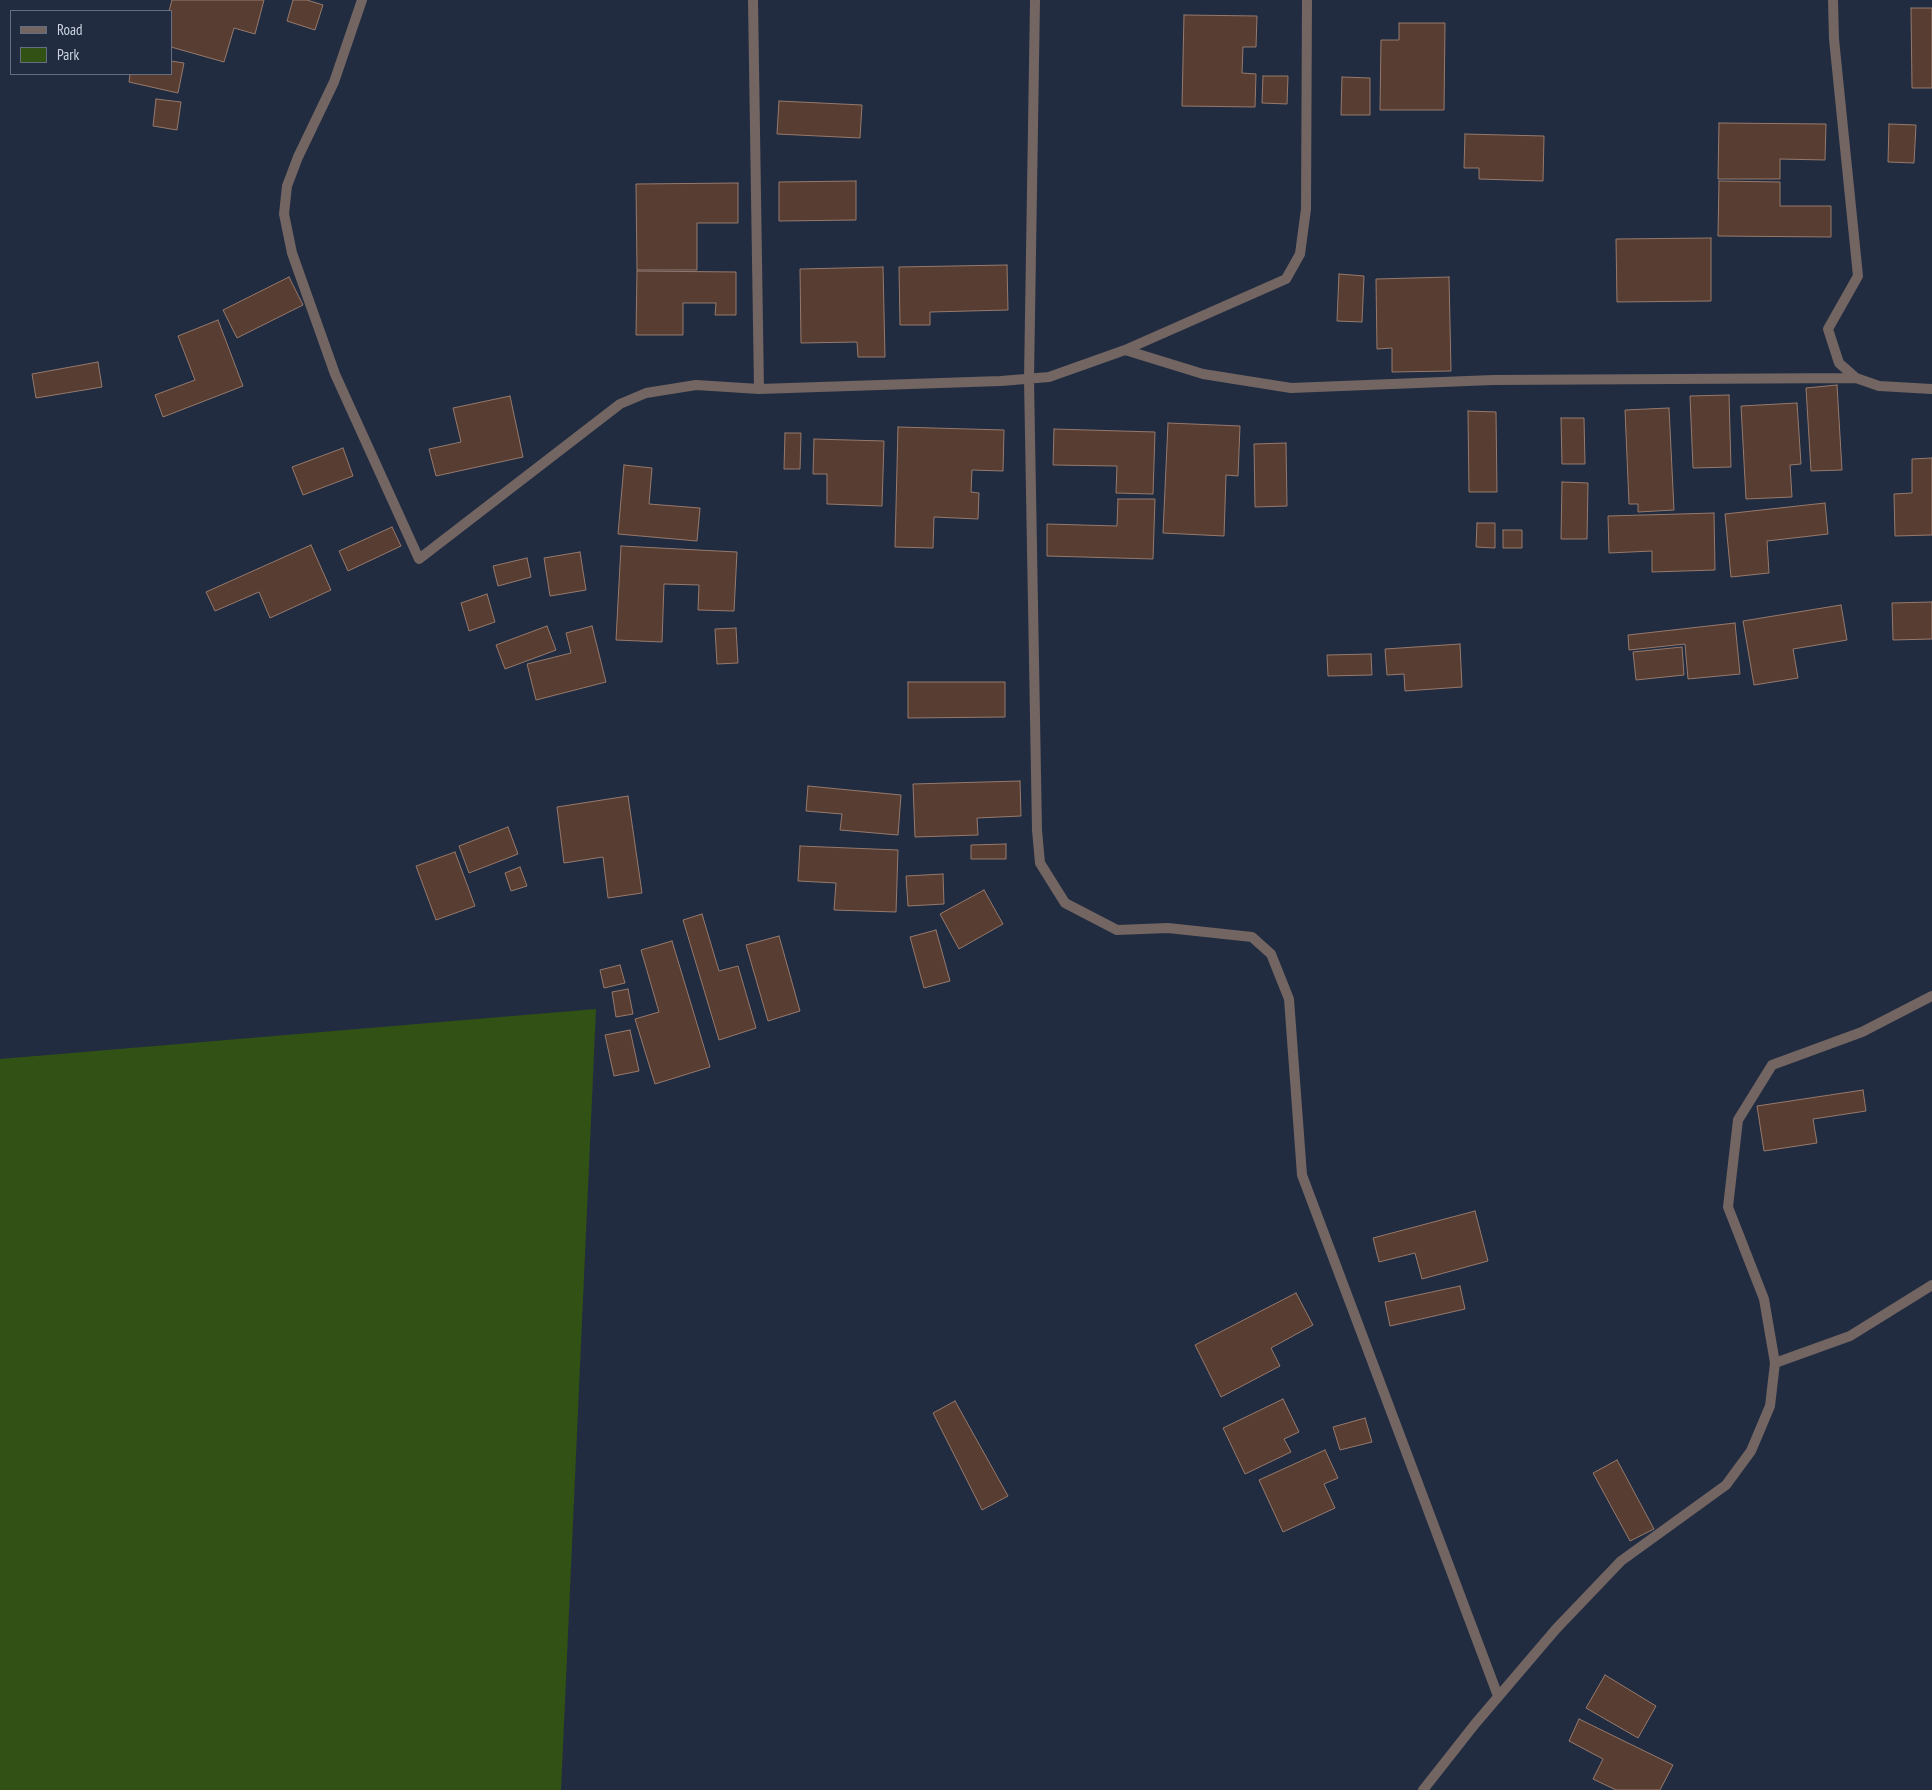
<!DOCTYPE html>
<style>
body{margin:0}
#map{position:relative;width:1932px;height:1790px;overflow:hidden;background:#212c41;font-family:"PT Sans Narrow",sans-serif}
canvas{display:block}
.legend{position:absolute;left:10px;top:10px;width:162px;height:65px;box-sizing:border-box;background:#212c41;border:1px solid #666f81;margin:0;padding:6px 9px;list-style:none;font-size:15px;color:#cdd4e2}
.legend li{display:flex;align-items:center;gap:10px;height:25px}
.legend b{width:25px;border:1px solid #666f81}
</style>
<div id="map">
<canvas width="1932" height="1790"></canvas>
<ul class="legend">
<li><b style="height:6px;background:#736562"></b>Road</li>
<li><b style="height:14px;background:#325114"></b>Park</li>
</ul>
</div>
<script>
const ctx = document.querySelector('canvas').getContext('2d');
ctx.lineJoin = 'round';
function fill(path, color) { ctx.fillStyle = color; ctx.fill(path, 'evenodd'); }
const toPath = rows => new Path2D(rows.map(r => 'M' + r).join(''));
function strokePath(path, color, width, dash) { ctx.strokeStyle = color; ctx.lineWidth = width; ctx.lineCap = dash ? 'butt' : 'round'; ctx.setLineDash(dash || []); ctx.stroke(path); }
fill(toPath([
 [596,1009,561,1790,0,1790,0,1059]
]), '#325114');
const building = toPath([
 [172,0,264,0,255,34,234,28,224,62,171,47,171,11,169,11,172,0],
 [293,0,307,0,323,5,315,30,287,21,293,0],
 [1911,8,1932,8,1932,88,1912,88,1911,8],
 [1184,15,1257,16,1256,47,1243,47,1242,73,1256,74,1255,107,1182,106,1184,15],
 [1399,23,1445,23,1444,110,1380,110,1381,40,1399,40,1399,23],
 [171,61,184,63,178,93,129,82,130,74,171,74,171,61],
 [1263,76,1288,76,1287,104,1262,103,1263,76],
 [1342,77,1370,78,1370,115,1341,115,1342,77],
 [156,99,181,102,177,130,153,126,156,99],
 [779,101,862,105,860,138,777,134,779,101],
 [1719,123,1826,124,1825,160,1780,159,1780,179,1718,179,1719,123],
 [1889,124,1916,125,1914,163,1888,162,1889,124],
 [1465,134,1544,136,1543,181,1479,179,1479,168,1464,168,1465,134],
 [856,181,856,220,779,221,779,182,856,181],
 [1719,181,1780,182,1780,206,1831,206,1831,237,1718,236,1719,181],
 [738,183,738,223,697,223,697,270,637,270,636,184,738,183],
 [1711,238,1711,301,1617,302,1616,239,1711,238],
 [1007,265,1008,310,930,312,930,325,900,325,899,267,1007,265],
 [883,267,885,357,858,357,857,342,801,343,800,269,883,267],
 [637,271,736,272,736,315,715,315,716,303,683,303,683,335,636,335,637,271],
 [1339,274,1364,276,1362,322,1337,321,1339,274],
 [289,277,303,305,237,338,223,310,289,277],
 [1449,277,1451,371,1392,372,1392,348,1377,349,1376,279,1449,277],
 [218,320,243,386,163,417,155,395,195,380,178,336,218,320],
 [98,362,102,387,36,398,32,374,98,362],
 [1837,385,1842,470,1811,471,1806,388,1837,385],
 [1729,395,1731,467,1693,468,1690,396,1729,395],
 [510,396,523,457,436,476,429,449,461,442,453,408,510,396],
 [1797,403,1801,464,1790,465,1792,497,1746,499,1741,406,1797,403],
 [1669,408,1674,510,1638,512,1638,504,1629,504,1625,410,1669,408],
 [1468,411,1496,412,1497,492,1469,492,1468,411],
 [1561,418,1584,418,1585,464,1562,464,1561,418],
 [1168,423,1240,426,1238,476,1226,475,1224,536,1163,533,1168,423],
 [898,427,1004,430,1003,471,972,470,971,492,979,493,978,519,934,517,933,548,895,547,898,427],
 [1054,429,1155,432,1153,494,1116,493,1117,466,1053,465,1054,429],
 [785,433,801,433,800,469,784,469,785,433],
 [814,439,884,441,882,506,827,504,827,474,813,474,814,439],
 [1286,443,1287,506,1255,507,1254,444,1286,443],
 [343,448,353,476,303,495,292,467,343,448],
 [1932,458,1932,535,1895,536,1894,494,1912,493,1912,459,1932,458],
 [624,465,652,468,649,504,700,508,697,541,618,534,624,465],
 [1562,482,1588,483,1587,539,1561,539,1562,482],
 [1118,499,1155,499,1153,559,1047,556,1047,524,1117,526,1118,499],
 [1825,503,1828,534,1767,541,1769,573,1731,577,1725,514,1825,503],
 [1714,513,1715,570,1652,572,1652,551,1609,553,1608,516,1714,513],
 [1477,523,1495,523,1495,548,1476,547,1477,523],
 [392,527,401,546,348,571,339,551,392,527],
 [1503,530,1522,530,1522,548,1503,548,1503,530],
 [311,545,331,590,270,618,259,592,215,611,206,592,311,545],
 [621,546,737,552,734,611,698,610,699,585,664,584,662,642,616,640,621,546],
 [580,552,586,590,550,596,544,558,580,552],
 [527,558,531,577,498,586,493,566,527,558],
 [487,594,495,622,469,631,461,603,487,594],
 [1932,602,1932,639,1893,640,1892,603,1932,602],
 [1841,605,1847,640,1793,649,1798,678,1754,685,1743,621,1841,605],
 [1735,623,1740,674,1688,679,1685,644,1629,650,1628,635,1735,623],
 [547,626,556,650,505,669,496,645,547,626],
 [592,626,606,682,536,700,527,664,571,653,566,633,592,626],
 [736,628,738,663,717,664,715,629,736,628],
 [1460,644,1462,687,1405,691,1404,674,1387,675,1385,649,1460,644],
 [1682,647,1684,675,1636,680,1633,652,1682,647],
 [1371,654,1372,675,1328,676,1327,655,1371,654],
 [908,682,1005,682,1005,717,908,718,908,682],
 [1020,781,1021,816,977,818,978,835,915,837,913,784,1020,781],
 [808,786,901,795,898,835,840,830,842,814,806,811,808,786],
 [628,796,642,893,608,898,603,857,564,863,557,807,628,796],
 [508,827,518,854,469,873,459,846,508,827],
 [1006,844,1006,859,971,859,971,845,1006,844],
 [800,846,898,850,896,912,834,910,836,883,798,881,800,846],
 [455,852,475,906,436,920,416,866,455,852],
 [520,867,527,886,511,891,505,873,520,867],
 [943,874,944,904,908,906,906,876,943,874],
 [984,890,1003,924,959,949,940,914,984,890],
 [702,914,719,971,738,966,756,1028,719,1040,683,920,702,914],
 [936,930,950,981,924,988,910,937,936,930],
 [779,936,800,1011,768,1021,746,945,779,936],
 [672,941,710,1067,655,1084,635,1019,659,1012,641,950,672,941],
 [620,965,625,983,604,988,600,970,620,965],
 [628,989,633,1014,616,1017,612,992,628,989],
 [630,1030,639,1071,614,1076,605,1035,630,1030],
 [1863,1090,1866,1111,1813,1119,1817,1143,1764,1151,1757,1106,1863,1090],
 [1475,1211,1488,1261,1422,1279,1415,1253,1379,1262,1373,1238,1475,1211],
 [1460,1286,1465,1309,1390,1326,1385,1302,1460,1286],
 [1296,1293,1313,1325,1271,1348,1280,1366,1221,1397,1195,1345,1296,1293],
 [1283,1399,1299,1432,1284,1439,1291,1452,1245,1474,1223,1428,1283,1399],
 [955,1401,1008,1496,982,1510,933,1413,955,1401],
 [1365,1418,1372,1442,1340,1450,1333,1427,1365,1418],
 [1325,1450,1338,1478,1324,1484,1335,1508,1283,1532,1259,1480,1325,1450],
 [1617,1460,1654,1529,1630,1541,1593,1473,1617,1460],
 [1605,1675,1656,1706,1638,1738,1586,1708,1605,1675],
 [1579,1719,1673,1765,1660,1790,1616,1790,1593,1779,1603,1759,1569,1741,1579,1719]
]);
fill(building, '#583e32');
strokePath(building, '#96796c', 1);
strokePath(toPath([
 [362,0,334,82,298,157,287,186,284,214,292,253,335,374,419,559,620,404,646,393,696,385,759,389,1001,381,1049,377,1125,350,1286,279,1300,254,1306,209,1307,0],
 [753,0,759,389],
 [1035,0,1029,379,1037,830,1040,863,1065,903,1117,930,1168,928,1252,937,1271,954,1289,999,1302,1175,1498,1696],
 [1833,0,1834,39,1858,276,1828,329,1839,363,1856,378,1879,386,1932,389],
 [1125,350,1203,374,1291,388,1493,380,1856,378],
 [1775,1363,1850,1336,1932,1285],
 [1423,1790,1475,1724,1556,1629,1621,1561,1726,1485,1751,1451,1770,1406,1775,1363,1764,1299,1728,1207,1738,1120,1772,1065,1862,1032,1932,996]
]), '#736562', 10);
</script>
